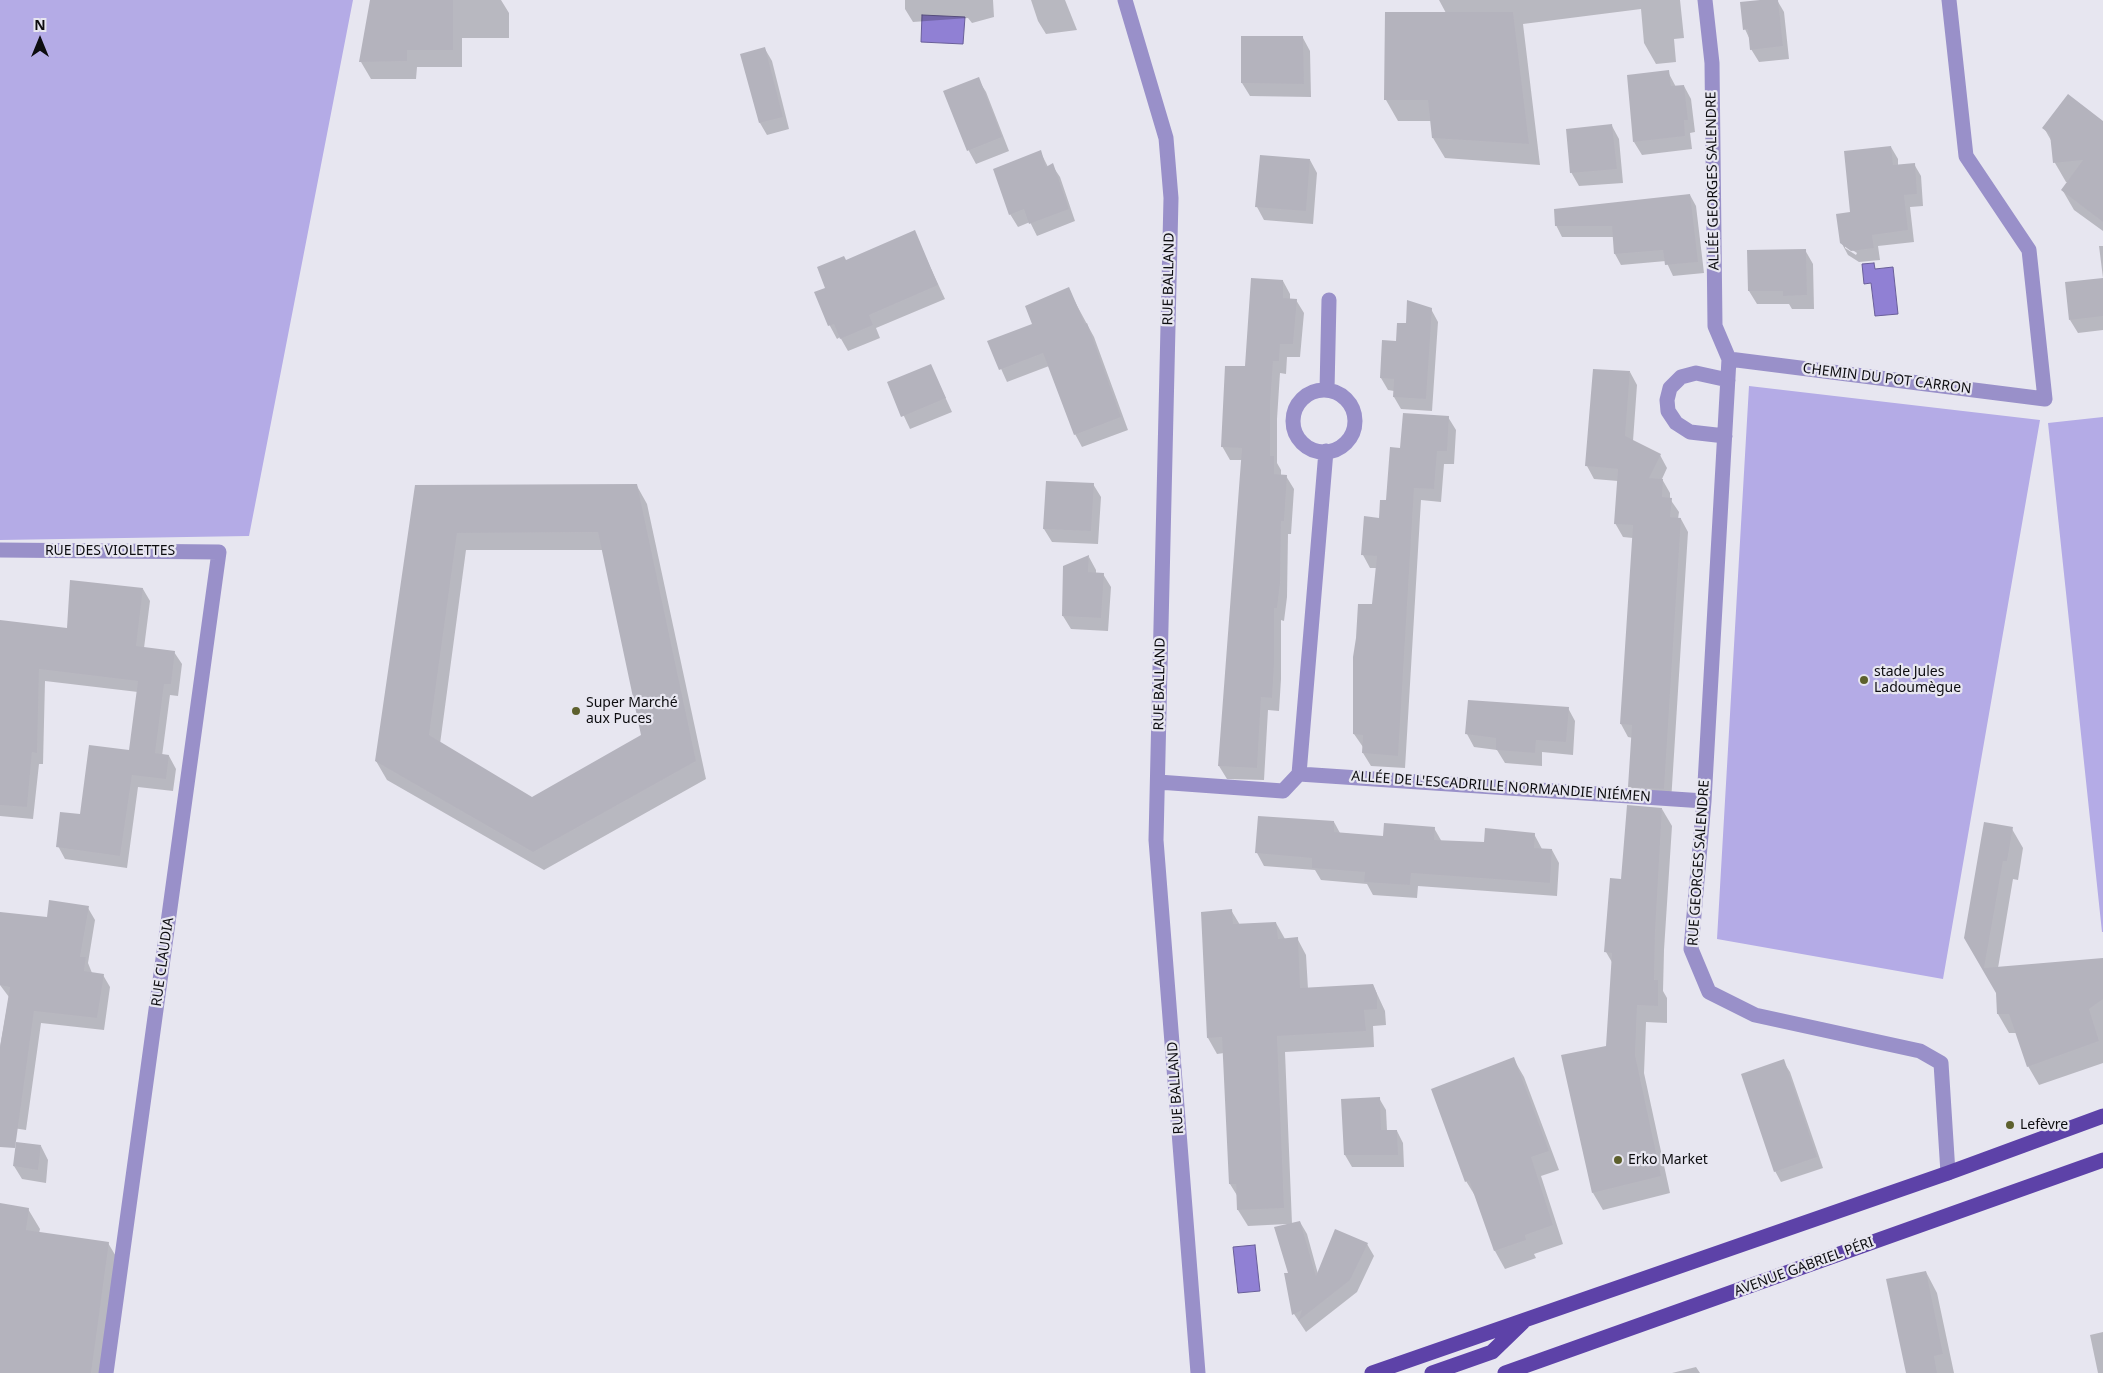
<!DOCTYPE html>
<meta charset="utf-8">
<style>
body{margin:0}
#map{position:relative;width:2103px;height:1373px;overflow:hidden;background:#e7e6f0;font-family:"Noto Sans",sans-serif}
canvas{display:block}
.north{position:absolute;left:15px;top:15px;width:50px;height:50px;-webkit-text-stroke:4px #e7e6f0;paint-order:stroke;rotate:0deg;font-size:14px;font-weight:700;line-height:20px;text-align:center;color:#0d0d10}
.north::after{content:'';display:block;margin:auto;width:18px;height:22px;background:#0d0d10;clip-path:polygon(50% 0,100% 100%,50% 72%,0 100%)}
</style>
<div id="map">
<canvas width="2103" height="1373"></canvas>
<div class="north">N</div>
</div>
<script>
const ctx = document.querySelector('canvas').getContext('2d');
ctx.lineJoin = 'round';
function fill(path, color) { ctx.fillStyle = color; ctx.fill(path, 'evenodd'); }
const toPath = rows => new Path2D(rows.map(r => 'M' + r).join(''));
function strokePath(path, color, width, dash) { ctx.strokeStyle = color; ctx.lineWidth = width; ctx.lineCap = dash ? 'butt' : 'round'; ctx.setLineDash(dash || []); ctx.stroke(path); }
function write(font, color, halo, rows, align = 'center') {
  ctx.font = font + ' "Noto Sans",sans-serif'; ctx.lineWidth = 4.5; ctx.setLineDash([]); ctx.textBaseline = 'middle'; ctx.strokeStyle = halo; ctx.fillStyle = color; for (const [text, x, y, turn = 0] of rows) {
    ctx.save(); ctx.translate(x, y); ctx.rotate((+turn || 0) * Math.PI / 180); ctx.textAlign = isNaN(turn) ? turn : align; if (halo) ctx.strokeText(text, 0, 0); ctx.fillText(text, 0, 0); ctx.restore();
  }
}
fill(toPath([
 [0,0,353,0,249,536,0,540],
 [1749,386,2040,420,1943,979,1717,939],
 [2103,417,2103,932,2102,932,2048,423]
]), '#b4abe6');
const water = toPath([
 [922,15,965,17,963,44,921,42,922,15],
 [1874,263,1875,269,1893,267,1898,314,1875,316,1871,283,1864,284,1862,264,1874,263],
 [1255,1245,1260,1291,1238,1293,1233,1247,1255,1245]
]);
fill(water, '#9080d4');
strokePath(water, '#695e99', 1);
fill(toPath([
 [371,0,501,0,509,13,509,38,462,38,462,67,417,67,416,79,371,79,361,62],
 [905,0,993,0,994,17,972,23,968,18,913,22,905,9],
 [1031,0,1065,0,1077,30,1046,34,1038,21],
 [1439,0,1680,0,1684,38,1674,39,1676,62,1656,64,1644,43,1641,9,1523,24,1540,165,1445,158,1433,138,1431,121,1398,121,1386,100,1386,13,1446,13],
 [1771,0,1777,0,1784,12,1789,59,1759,62,1751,49,1750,40,1745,29],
 [1303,38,1310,51,1311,97,1250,96,1242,83],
 [765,49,772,61,789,129,767,135,760,123,742,55],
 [1668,72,1676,87,1684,86,1691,99,1695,132,1690,133,1692,149,1642,155,1634,142],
 [978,79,986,92,1009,151,976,164,969,151,945,92],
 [2103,123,2103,231,2074,210,2063,191,2069,182,2066,182,2055,163,2052,142,2044,128],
 [1612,126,1619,139,1623,183,1579,186,1571,172],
 [1891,147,1898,159,1898,166,1914,164,1921,176,1923,206,1910,207,1914,242,1878,246,1880,260,1859,262,1848,255,1841,242,1852,213],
 [1845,245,1857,253,1856,255,1845,248],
 [1040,151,1048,167,1052,165,1060,177,1075,221,1037,236,1030,222,1018,227,1010,214],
 [1310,160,1317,173,1313,224,1264,220,1257,207],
 [1690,195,1696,206,1704,273,1673,276,1666,261,1621,265,1615,254,1614,237,1562,237,1556,225],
 [914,232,945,299,876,328,880,338,848,351,840,337,837,339,830,326,816,293,827,288,846,262],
 [2099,246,2103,246,2103,278],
 [1805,250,1813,264,1814,309,1792,309,1789,304,1757,304,1749,291],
 [2103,279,2103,330,2078,333,2070,320],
 [1283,281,1290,294,1290,300,1296,300,1304,313,1300,357,1287,357,1286,374,1280,373,1277,419,1277,463,1281,470,1281,476,1286,476,1294,489,1291,534,1288,534,1287,597,1284,621,1281,620,1281,679,1279,711,1268,710,1264,780,1227,779,1219,766,1242,460,1230,460,1222,446,1246,367],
 [1068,289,1094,337,1128,430,1082,447,1075,434,1049,366,1007,382,989,342,1034,324],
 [1431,309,1438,322,1432,411,1401,409,1394,397,1394,391,1388,390,1381,378,1407,325],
 [931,366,952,412,910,429,888,382],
 [1630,372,1637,385,1633,441,1660,455,1667,468,1662,479,1670,493,1670,499,1679,512,1678,519,1681,519,1688,532,1671,802,1637,799,1630,786,1633,738,1628,737,1621,724,1633,538,1623,537,1615,523,1618,481,1594,479,1587,466],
 [1448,417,1456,430,1454,464,1444,464,1441,502,1421,500,1405,768,1371,766,1363,753,1363,747,1354,734,1374,606,1377,568,1370,568,1363,555,1365,518,1380,519,1388,502,1401,450],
 [1093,484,1101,497,1098,544,1052,542,1044,529],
 [416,486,637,486,647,504,706,779,544,870,387,780,376,761],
 [466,550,603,550,642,736,532,798,440,744],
 [1089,557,1096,570,1096,574,1103,574,1111,587,1108,631,1071,629,1063,616],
 [143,589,150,601,144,648,174,652,182,664,178,696,170,695,162,756,169,756,176,769,173,791,138,787,127,868,65,859,58,846,130,751,138,692,45,681,43,764,39,764,33,819,0,816,0,646,68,630],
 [1568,708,1575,721,1573,755,1542,752,1542,766,1505,763,1497,750,1474,747,1467,734],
 [1662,809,1672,826,1664,950,1663,991,1667,998,1667,1023,1646,1022,1644,1073,1670,1193,1603,1210,1593,1193,1608,1047,1613,964,1606,952],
 [1259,817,1334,822,1340,833,1384,837,1434,828,1442,842,1485,843,1534,834,1542,849,1552,850,1559,863,1557,896,1418,886,1417,898,1373,895,1367,884,1321,880,1315,870,1264,866,1257,853],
 [2012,829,2023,848,2018,880,2013,879,1998,968,2103,959,2103,1063,2039,1085,2028,1066,2017,1033,2009,1033,1998,1014,1998,993,1966,938],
 [88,908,95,920,88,963,92,973,103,975,110,987,104,1030,41,1023,26,1130,0,1126,0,1047,9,997,0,985,0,913,48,919],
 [1231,910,1240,925,1276,923,1285,939,1297,938,1306,955,1308,989,1373,985,1385,1011,1386,1025,1373,1026,1374,1047,1285,1052,1292,1224,1300,1222,1307,1234,1318,1274,1367,1244,1374,1256,1357,1292,1306,1332,1294,1314,1286,1274,1289,1274,1287,1224,1248,1226,1238,1210,1238,1197,1230,1184,1224,1053,1217,1054,1208,1038],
 [1513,1058,1524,1077,1559,1170,1541,1176,1563,1244,1534,1254,1536,1258,1505,1269,1495,1251,1477,1199,1466,1181],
 [1783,1061,1790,1072,1823,1168,1781,1182,1775,1171],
 [1379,1098,1386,1110,1387,1131,1397,1131,1403,1143,1404,1167,1352,1167,1345,1155],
 [41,1146,48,1160,46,1183,22,1179,14,1166],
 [0,1204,28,1209,40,1229,39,1233,108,1243,120,1263,105,1373,0,1373],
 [1926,1272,1937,1293,1954,1373,1907,1373],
 [2103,1332,2103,1373,2098,1373,2090,1335],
 [1696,1367,1700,1373,1671,1373,1672,1373]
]), '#0003');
fill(toPath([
 [370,0,453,0,453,50,407,50,407,61,359,62],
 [1760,0,1778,0,1783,46,1750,50,1748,29,1743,30,1740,2],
 [1385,12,1513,12,1529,144,1432,138,1428,100,1384,100],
 [1241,36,1303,36,1304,84,1241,83],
 [765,47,783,117,759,123,740,54],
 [1669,70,1671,86,1684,85,1688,120,1684,120,1685,136,1633,142,1627,75],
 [979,77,1002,137,967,151,943,91],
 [2068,94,2103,121,2103,222,2061,190,2083,160,2053,163,2050,134,2042,128],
 [1612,124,1617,169,1570,173,1566,129],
 [1891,146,1893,165,1915,163,1917,194,1904,195,1908,230,1872,235,1874,248,1851,251,1840,243,1836,214,1850,212,1844,151],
 [1041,150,1046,167,1053,163,1069,209,1029,224,1024,209,1009,215,993,169],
 [1260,155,1310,159,1306,211,1255,207],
 [1690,194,1698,262,1665,265,1663,250,1614,254,1612,226,1555,226,1554,209],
 [915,230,938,285,869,315,873,325,840,339,834,324,828,326,814,292,825,288,817,267,844,256,846,260],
 [1806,249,1807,295,1783,296,1783,291,1748,291,1747,250],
 [1251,278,1283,280,1283,298,1297,299,1293,344,1280,344,1279,361,1273,361,1270,405,1270,456,1274,456,1274,474,1287,475,1284,521,1281,521,1280,583,1277,608,1274,608,1274,665,1272,698,1261,697,1257,768,1218,766,1242,448,1221,447,1225,366,1245,366],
 [2103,278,2103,316,2069,320,2065,282],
 [1069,287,1085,324,1087,323,1121,417,1074,435,1043,353,999,370,987,341,1032,324,1025,306],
 [1407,300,1432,308,1426,399,1393,397,1394,379,1380,378,1382,340,1396,341,1397,323,1406,323],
 [931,364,946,398,901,417,887,382],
 [1593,369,1630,371,1625,436,1661,454,1649,478,1663,479,1662,497,1672,498,1670,517,1681,518,1664,789,1628,787,1632,725,1620,724,1633,525,1614,524,1618,469,1585,466],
 [1403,413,1449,416,1447,451,1437,451,1434,489,1414,488,1398,756,1362,753,1363,735,1353,734,1353,657,1356,638,1358,604,1372,604,1377,556,1361,555,1364,516,1379,518,1380,500,1386,500,1390,447,1400,448],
 [1046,481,1094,483,1091,531,1043,529],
 [637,484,696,761,533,852,375,761,415,485],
 [598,532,641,735,532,797,429,735,457,533],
 [1089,555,1088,572,1104,573,1101,618,1062,616,1063,566],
 [70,580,143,588,136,646,175,651,171,684,164,684,155,753,169,755,166,779,132,775,120,856,56,847,60,812,80,814,89,745,129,750,138,681,39,669,37,753,32,752,27,807,0,805,0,620,67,628],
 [1468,700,1569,707,1566,742,1536,740,1535,753,1496,750,1496,738,1465,734],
 [1627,805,1662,808,1655,932,1654,980,1658,980,1658,1006,1637,1005,1635,1055,1661,1176,1592,1193,1561,1055,1606,1046,1612,953,1604,952,1610,878,1621,879],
 [1258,816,1334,821,1334,832,1383,836,1384,823,1435,827,1434,840,1484,842,1485,828,1535,833,1534,848,1552,849,1550,883,1411,873,1410,885,1364,882,1365,872,1312,868,1312,858,1255,853],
 [1984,822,2013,827,2007,861,2003,861,1984,968,2103,958,2103,999,2089,1009,2099,1041,2027,1067,2009,1014,1997,1014,1996,993,1964,938],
 [49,900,89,906,80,957,86,957,84,971,104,974,97,1018,34,1011,15,1148,0,1147,0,1047,10,987,0,985,0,912,47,917],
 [1232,909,1233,924,1276,922,1278,939,1298,937,1300,988,1373,984,1377,994,1377,1009,1364,1010,1366,1031,1277,1036,1284,1208,1237,1210,1236,1184,1229,1184,1222,1037,1207,1038,1201,912],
 [1514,1057,1549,1151,1531,1157,1553,1225,1525,1235,1526,1240,1494,1251,1469,1180,1465,1182,1431,1089],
 [1784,1059,1817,1157,1774,1172,1741,1074],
 [1380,1097,1381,1130,1397,1130,1398,1155,1344,1155,1341,1099],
 [16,1142,41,1145,38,1170,13,1166],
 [0,1203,29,1208,26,1230,109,1242,91,1373,0,1373],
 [1300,1221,1316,1276,1335,1229,1368,1243,1350,1280,1298,1321,1302,1310,1292,1315,1284,1273,1288,1273,1274,1227],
 [1926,1271,1943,1354,1934,1356,1937,1373,1906,1373,1886,1279]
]), '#b4b3bd');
strokePath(toPath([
 [1125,0,1166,138,1171,198,1156,840,1198,1373],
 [1705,0,1712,63,1715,326,1729,359,1704,801,1691,949,1709,992,1755,1015,1920,1051,1941,1063,1948,1173],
 [1729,359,2045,399,2029,250,1966,156,1949,0],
 [1327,390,1329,300],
 '1293 421a31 31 0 1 1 62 0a31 31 0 1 1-62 0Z',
 [1725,436,1690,432,1676,423,1668,411,1667,400,1670,388,1681,377,1696,373,1728,380],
 [1326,451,1299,774,1704,801],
 [0,550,219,552,106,1373],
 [1158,782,1283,791,1299,774]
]), '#9990c9', 15);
strokePath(toPath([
 [1372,1373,1948,1173,2103,1116],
 [1432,1373,1492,1352,1523,1322],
 [1505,1373,2103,1160]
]), '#5d42a8', 15);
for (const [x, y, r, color] of [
 [1864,680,5,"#5d602d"],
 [576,711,5,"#5d602d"],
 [2010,1125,5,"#5d602d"],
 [1618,1160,5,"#5d602d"]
]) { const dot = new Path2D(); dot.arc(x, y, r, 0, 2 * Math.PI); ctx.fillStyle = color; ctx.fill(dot); strokePath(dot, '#e7e6f0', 2); }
write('14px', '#0d0d10', '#e7e6f0', [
 ["ALLÉE GEORGES SALENDRE",1713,181,-91],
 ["RUE BALLAND",1169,279,-89],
 ["CHEMIN DU POT CARRON",1887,379,7],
 ["RUE DES VIOLETTES",110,551],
 ["RUE BALLAND",1160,684,-89],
 ["ALLÉE DE L'ESCADRILLE NORMANDIE NIÉMEN",1501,787,4],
 ["RUE GEORGES SALENDRE",1699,863,-86],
 ["RUE CLAUDIA",163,962,-82],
 ["RUE BALLAND",1176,1088,-94],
 ["AVENUE GABRIEL PÉRI",1804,1267,-20]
]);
write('14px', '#0d0d10', '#e7e6f0', [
 ["stade Jules",1874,672],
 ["Ladoumègue",1874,688],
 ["Super Marché",586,703],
 ["aux Puces",586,719],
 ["Lefèvre",2020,1125],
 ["Erko Market",1628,1160]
], 'left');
</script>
